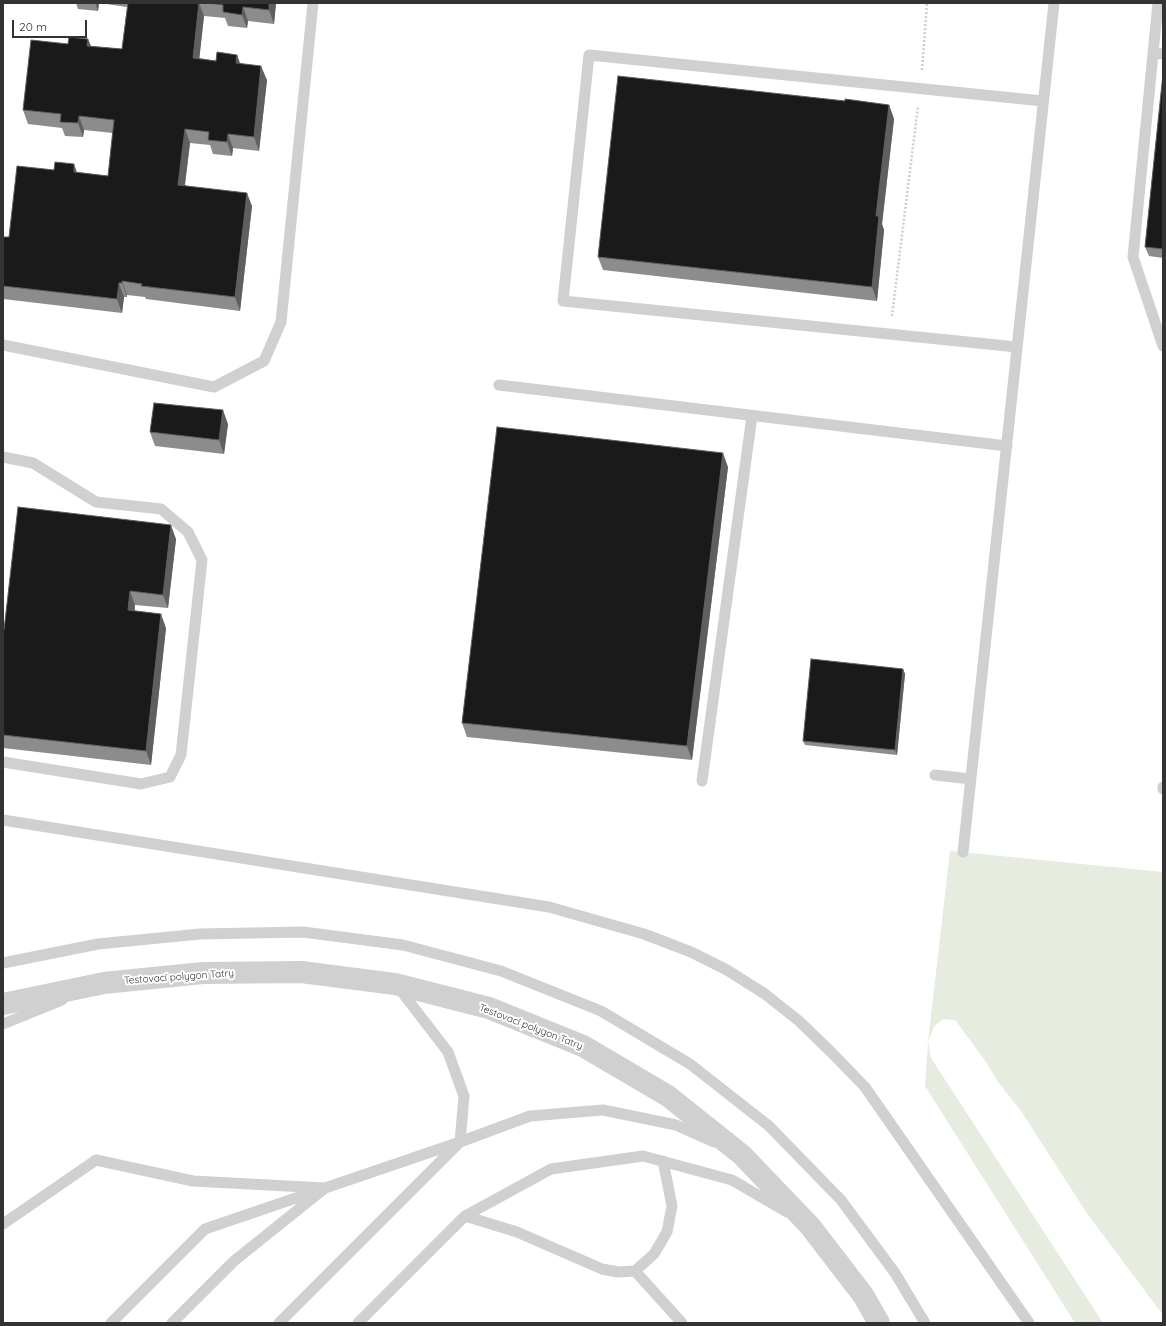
<!DOCTYPE html>
<meta charset="utf-8">
<style>
body{margin:0}
#map{position:relative;width:1166px;height:1326px;overflow:hidden;background:#fff;font-family:Quicksand,sans-serif}
canvas{display:block}
.frame{position:absolute;inset:0;border:4px solid #333;pointer-events:none}
.scale{position:absolute;left:12px;top:20px;width:75px;height:18px;box-sizing:border-box;border:2px solid #333;border-top:0;padding-left:5px;font-size:12px;line-height:14px;white-space:nowrap;color:#333;-webkit-text-stroke:3px #fff;paint-order:stroke}
</style>
<div id="map">
<canvas width="1166" height="1326"></canvas>
<div class="frame"></div>
<div class="scale">20 m</div>
</div>
<script>
const ctx = document.querySelector('canvas').getContext('2d');
ctx.lineJoin = 'round';
function fill(path, color) { ctx.fillStyle = color; ctx.fill(path, 'evenodd'); }
const toPath = rows => new Path2D(rows.map(r => 'M' + r).join(''));
function strokePath(path, color, width, dash) { ctx.strokeStyle = color; ctx.lineWidth = width; ctx.lineCap = dash ? 'butt' : 'round'; ctx.setLineDash(dash || []); ctx.stroke(path); }
function write(font, color, halo, rows, align = 'center') {
  ctx.font = font + ' Quicksand,sans-serif'; ctx.lineWidth = 4; ctx.setLineDash([]); ctx.textBaseline = 'middle'; ctx.strokeStyle = halo; ctx.fillStyle = color; for (const [text, x, y, turn = 0] of rows) {
    ctx.save(); ctx.translate(x, y); ctx.rotate((+turn || 0) * Math.PI / 180); ctx.textAlign = isNaN(turn) ? turn : align; if (halo) ctx.strokeText(text, 0, 0); ctx.fillText(text, 0, 0); ctx.restore();
  }
}
fill(toPath([
 [950,851,1163,872,1163,1315,1086,1212,1021,1111,998,1082,984,1059,955,1020,943,1019,934,1027,928,1042,931,1058,1103,1323,1075,1323,925,1086,928,1042]
]), '#e6ecdf');
strokePath(toPath([
 [922,70,927,3],
 [892,316,918,106]
]), '#cdcdcd', 2.5, [2, 2]);
strokePath(toPath([
 [1158,3,1133,257,1163,346],
 [1153,53,1163,54],
 [3,345,214,387,264,361,281,322,313,3],
 [1017,347,563,301,589,55,1043,101],
 [499,385,1007,446],
 [3,457,33,463,96,502,161,509,188,532,202,560,181,755,170,777,141,784,3,762],
 [935,775,971,779],
 [702,781,752,416],
 [1163,789,1163,787],
 [3,820,549,907,644,934,691,952,727,970,765,994,799,1021,832,1053,865,1087,1029,1323],
 [963,852,1054,3],
 [3,963,98,944,200,934,303,932,403,945,501,971,601,1011,690,1064,769,1126,841,1200,895,1273,925,1323],
 [3,1024,62,1000],
 [465,1216,517,1232,602,1269,618,1272,635,1271,654,1254,667,1232,672,1206,663,1161],
 [3,1224,96,1160,193,1181,325,1188,234,1261,172,1323],
 [635,1271,682,1323],
 [111,1323,205,1229,460,1142,530,1116,603,1110,676,1125,714,1142],
 [279,1323,460,1142,464,1096,448,1052,398,987],
 [358,1323,465,1216,551,1169,643,1156,732,1180,787,1212]
]), '#d0d0d0', 11);
strokePath(toPath([
 [3,1004,104,983,203,973,301,972,395,984,489,1008,583,1046,668,1096,742,1155,810,1226,863,1295,879,1323]
]), '#d0d0d0', 22);
fill(toPath([
 [76,3,276,3,274,24,248,21,247,28,228,26,225,18,204,16,199,58,216,61,237,55,240,63,267,80,259,151,233,148,232,156,213,154,210,145,190,143,185,185,252,206,240,311,146,299,145,297,127,295,127,297,124,297,122,313,3,299,3,237,9,237,77,172,108,176,113,133,84,130,83,137,65,136,62,128,28,124,23,110,68,44,88,39,91,46,122,49,127,7,99,3,98,11,78,9],
 [1163,74,1163,258,1149,256,1145,247],
 [845,101,889,105,894,119,882,224,884,230,877,301,603,270,598,257],
 [228,424,224,454,155,446,150,432],
 [728,467,692,760,467,737,462,723],
 [176,539,168,608,135,605,135,611,166,628,151,765,3,748,3,630,4,630],
 [903,669,905,674,897,755,805,745,803,741]
]), '#8c8c8c');
fill(toPath([
 [95,3,99,3,98,11],
 [199,3,204,16,198,71,193,58],
 [269,3,276,3,274,24,269,10],
 [243,7,248,21,247,28,242,15],
 [88,39,93,52,87,46],
 [237,55,242,69,236,63],
 [261,66,267,80,259,151,254,137],
 [889,105,894,119,882,224,884,230,877,301,872,287,876,216],
 [79,116,84,130,83,137,78,123],
 [185,129,190,143,183,199,178,185],
 [228,134,233,148,232,156,227,142],
 [74,164,79,178,74,172],
 [247,193,252,206,240,311,235,297],
 [122,281,127,295,127,297,122,283],
 [119,283,124,297,122,313,117,299],
 [223,410,228,424,224,454,219,440],
 [723,453,728,467,692,760,687,746],
 [171,525,176,539,168,608,163,595],
 [130,591,135,605,133,624,128,610],
 [161,614,166,628,151,765,146,751],
 [903,669,905,674,897,755,895,750]
]), '#5f5f5f');
const building = toPath([
 [128,3,199,3,193,58,216,61,217,52,237,55,236,63,261,66,254,137,228,134,227,142,208,140,209,132,185,129,178,185,247,193,235,297,141,286,142,284,122,281,122,283,119,283,117,299,3,286,3,237,9,237,17,166,54,170,55,162,74,164,74,172,108,176,114,120,79,116,78,123,60,122,61,114,23,110,31,40,68,44,69,37,88,39,87,46,122,49,128,3],
 [208,3,269,3,269,10,243,7,242,15,223,12,223,5,208,3],
 [1163,74,1163,249,1145,247,1163,74],
 [618,76,845,101,845,99,889,105,876,216,879,216,872,287,598,257,618,76],
 [154,403,223,410,219,440,150,432,154,403],
 [497,427,723,453,687,746,462,723,497,427],
 [18,507,171,525,163,595,130,591,128,610,161,614,146,751,3,735,3,630,4,630,18,507],
 [811,659,903,669,895,750,803,741,811,659]
]);
fill(building, '#1a1a1a');
strokePath(building, '#5f5f5f', 1);
write('10px', '#333', '#fff', [
 ["Testovací polygon Tatry",179,977,-4],
 ["Testovací polygon Tatry",531,1027,21]
]);
</script>
